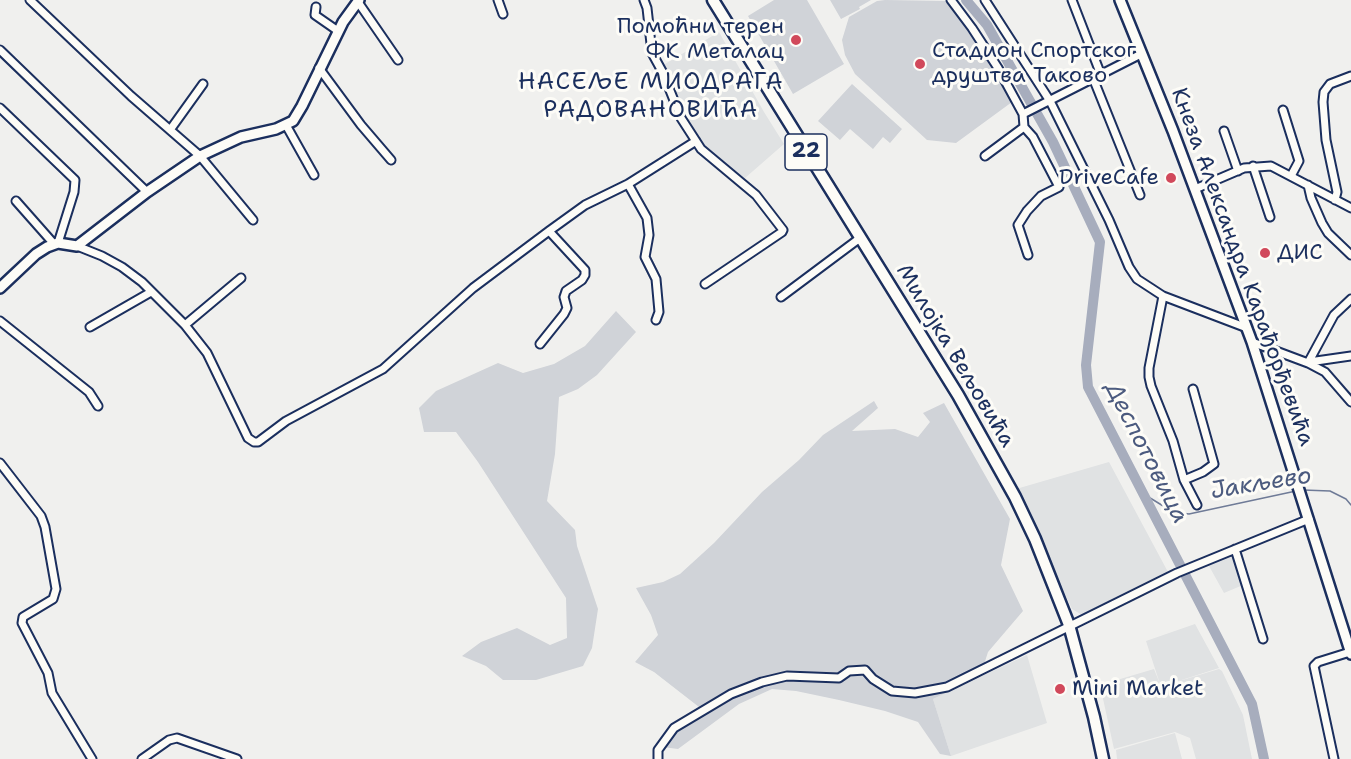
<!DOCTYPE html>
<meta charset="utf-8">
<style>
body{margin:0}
canvas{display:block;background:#f0f0ee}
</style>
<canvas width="1351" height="759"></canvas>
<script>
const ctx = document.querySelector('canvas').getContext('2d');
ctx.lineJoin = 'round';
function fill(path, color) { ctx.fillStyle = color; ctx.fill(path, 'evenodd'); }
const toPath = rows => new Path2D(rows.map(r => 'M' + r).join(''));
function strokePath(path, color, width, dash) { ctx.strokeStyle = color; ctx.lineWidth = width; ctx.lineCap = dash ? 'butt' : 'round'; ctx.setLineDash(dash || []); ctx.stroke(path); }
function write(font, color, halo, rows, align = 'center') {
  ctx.font = font + ' "Shantell Sans",sans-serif'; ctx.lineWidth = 6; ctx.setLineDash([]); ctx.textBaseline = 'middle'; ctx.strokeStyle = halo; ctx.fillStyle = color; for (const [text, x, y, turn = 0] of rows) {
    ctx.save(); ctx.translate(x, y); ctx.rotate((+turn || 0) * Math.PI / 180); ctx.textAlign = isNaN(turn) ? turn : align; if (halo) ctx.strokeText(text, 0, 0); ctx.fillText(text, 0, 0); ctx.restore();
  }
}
fill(toPath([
 [719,32,764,112,784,144,745,178,704,151,681,118,668,87,665,64],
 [1109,462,1168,572,1082,615,1072,609,1016,489],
 [1231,557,1235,559,1243,585,1224,593,1209,566],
 [1195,624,1219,668,1169,684,1219,669,1222,671,1243,715,1252,759,1196,759,1190,738,1175,732,1114,749,1100,685,1154,669,1160,684,1146,641],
 [1027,655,1047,723,951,756,933,699],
 [1175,733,1182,759,1117,759,1116,750]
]), '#e0e2e3');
fill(toPath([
 [774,0,807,0,844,64,793,94,748,16],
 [830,0,871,0,859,7,860,9,841,19],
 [885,0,947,1,1004,85,1012,102,956,143,927,140,855,74,845,55,842,40,849,17,877,1],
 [852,84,902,129,890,143,883,137,873,149,850,129,840,140,818,121],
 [616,311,636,332,597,375,578,389,559,397,555,454,547,501,575,530,577,546,598,609,592,648,583,666,536,680,503,680,486,666,462,656,481,642,517,628,550,645,567,638,566,598,478,462,456,432,424,432,419,408,436,391,498,363,523,373,554,364,585,346],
 [874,401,878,408,852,431,895,429,918,437,930,422,923,413,944,403,1010,519,1001,565,1023,611,988,652,980,677,933,699,951,756,940,754,918,722,885,711,839,700,796,691,772,689,739,704,678,749,655,746,677,723,699,707,654,672,635,662,658,635,651,615,636,588,663,582,680,574,714,543,762,492,799,460,823,435]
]), '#d0d3d8');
strokePath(toPath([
 [1303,490,1330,491,1346,499,1351,505],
 [1142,493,1173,512,1189,514,1296,491]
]), '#6f7b97', 1.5);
strokePath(toPath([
 [966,0,987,25,1053,142,1100,242,1086,365,1088,387,1252,704,1264,759]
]), '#a7adbd', 10);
const street = toPath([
 [30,0,131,96,200,156,253,220],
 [498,0,503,14],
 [644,0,647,8,652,53,663,73,681,118,701,149,756,195,783,230,782,232,705,284],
 [951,0,972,28,998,68,1023,114,1024,127,1033,137,1059,187,1041,196,1027,211,1018,225,1028,255],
 [985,0,1050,101,1109,220,1129,267,1137,279,1163,296,1247,328],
 [1072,0,1101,75],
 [358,2,398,60],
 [316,7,315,15,338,31],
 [0,50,147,192],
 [319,68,361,125,391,160],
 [1093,78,1140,195],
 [0,108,75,180,74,192,58,243],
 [1283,110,1299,161,1291,176],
 [1023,114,1141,54],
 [286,125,314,175],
 [170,130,203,84],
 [1224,131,1238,171],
 [985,156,1024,127],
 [1253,166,1270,217],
 [628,184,647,218,649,235,645,257,656,279,659,312,656,320],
 [1308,185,1311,198,1322,223,1328,233,1351,255],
 [1195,189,1244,168,1271,166,1351,208],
 [1335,200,1337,192,1326,140,1323,102,1324,92,1330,84,1351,76],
 [16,201,54,244],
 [77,246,102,256,122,267,142,282,185,325,241,278],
 [1163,296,1149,368,1149,377,1151,386,1173,441,1184,480],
 [781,297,860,238],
 [0,321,89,392,98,406],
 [185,325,207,353,248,438,254,442,258,442,286,421,383,369,473,288,549,231,585,205,628,184,696,141],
 [90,327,151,292],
 [1252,342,1308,363,1325,372,1351,402],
 [540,344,564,314,567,308,564,297,566,291,582,280,585,275,585,270,549,231],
 [1309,362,1351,356],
 [1308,363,1334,315,1351,299],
 [1193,389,1214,464,1203,472,1184,480,1197,505],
 [0,463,41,516,45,527,56,589,53,599,23,617,22,623,48,673,52,693,92,759],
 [1235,549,1263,639],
 [142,759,169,740,177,738,237,759],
 [658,759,658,750,674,728,731,694,762,682,787,676,839,678,849,671,865,670,873,679,892,691,915,693,947,687,1177,573,1309,519],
 [1334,759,1314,666,1318,662,1350,652]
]);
const secondary = toPath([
 [1120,0,1173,131,1252,342,1351,654],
 [0,288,36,254,47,247,58,243,77,246,147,192,200,156,241,137,276,129,293,121,302,106,343,22,359,0]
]);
const primary = toPath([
 [713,0,958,395,1015,497,1035,539,1069,625,1094,717,1103,759]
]);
strokePath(street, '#1b2f5e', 11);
strokePath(secondary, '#1b2f5e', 14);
strokePath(primary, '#1b2f5e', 15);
strokePath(street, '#fdfcf7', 7);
strokePath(secondary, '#fdfcf7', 9);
strokePath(primary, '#fdfcf7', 10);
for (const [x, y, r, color] of [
 [796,40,6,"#d1495b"],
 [920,64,6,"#d1495b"],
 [1171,178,6,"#d1495b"],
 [1265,253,6,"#d1495b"],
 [1060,689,6,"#d1495b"]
]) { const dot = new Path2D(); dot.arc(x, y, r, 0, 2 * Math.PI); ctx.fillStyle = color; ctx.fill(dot); strokePath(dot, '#fdfcf7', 2); }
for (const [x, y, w] of [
 [806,152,42]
]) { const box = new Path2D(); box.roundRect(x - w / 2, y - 18, w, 36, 4.5); ctx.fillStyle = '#fdfcf7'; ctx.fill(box); strokePath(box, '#1b2f5e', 1.5); }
write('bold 21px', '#1b2f5e', null, [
 ["22",806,152]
]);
write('22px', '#1b2f5e', '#fdfcf7', [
 ["Помоћни терен",784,27,"right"],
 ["ФК Металац",784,52,"right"],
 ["Стадион Спортског",932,51],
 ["друштва Таково",932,76],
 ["DriveCafe",1159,178,"right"],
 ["ДИС",1277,253],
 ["Mini Market",1072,689]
], 'left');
write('22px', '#1b2f5e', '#fdfcf7', [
 ["Кнеза Александра Карађорђевића",1242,267,70],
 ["Милојка Вељовића",955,356,59]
]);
ctx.letterSpacing = '1.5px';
write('24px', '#1b2f5e', '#fdfcf7', [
 ["НАСЕЉЕ МИОДРАГА",651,83],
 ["РАДОВАНОВИЋА",651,111]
]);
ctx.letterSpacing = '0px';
write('italic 24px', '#4c5b7f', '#fdfcf7', [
 ["Деспотовица",1146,453,63],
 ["Јакљево",1261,484,-9]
]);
</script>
